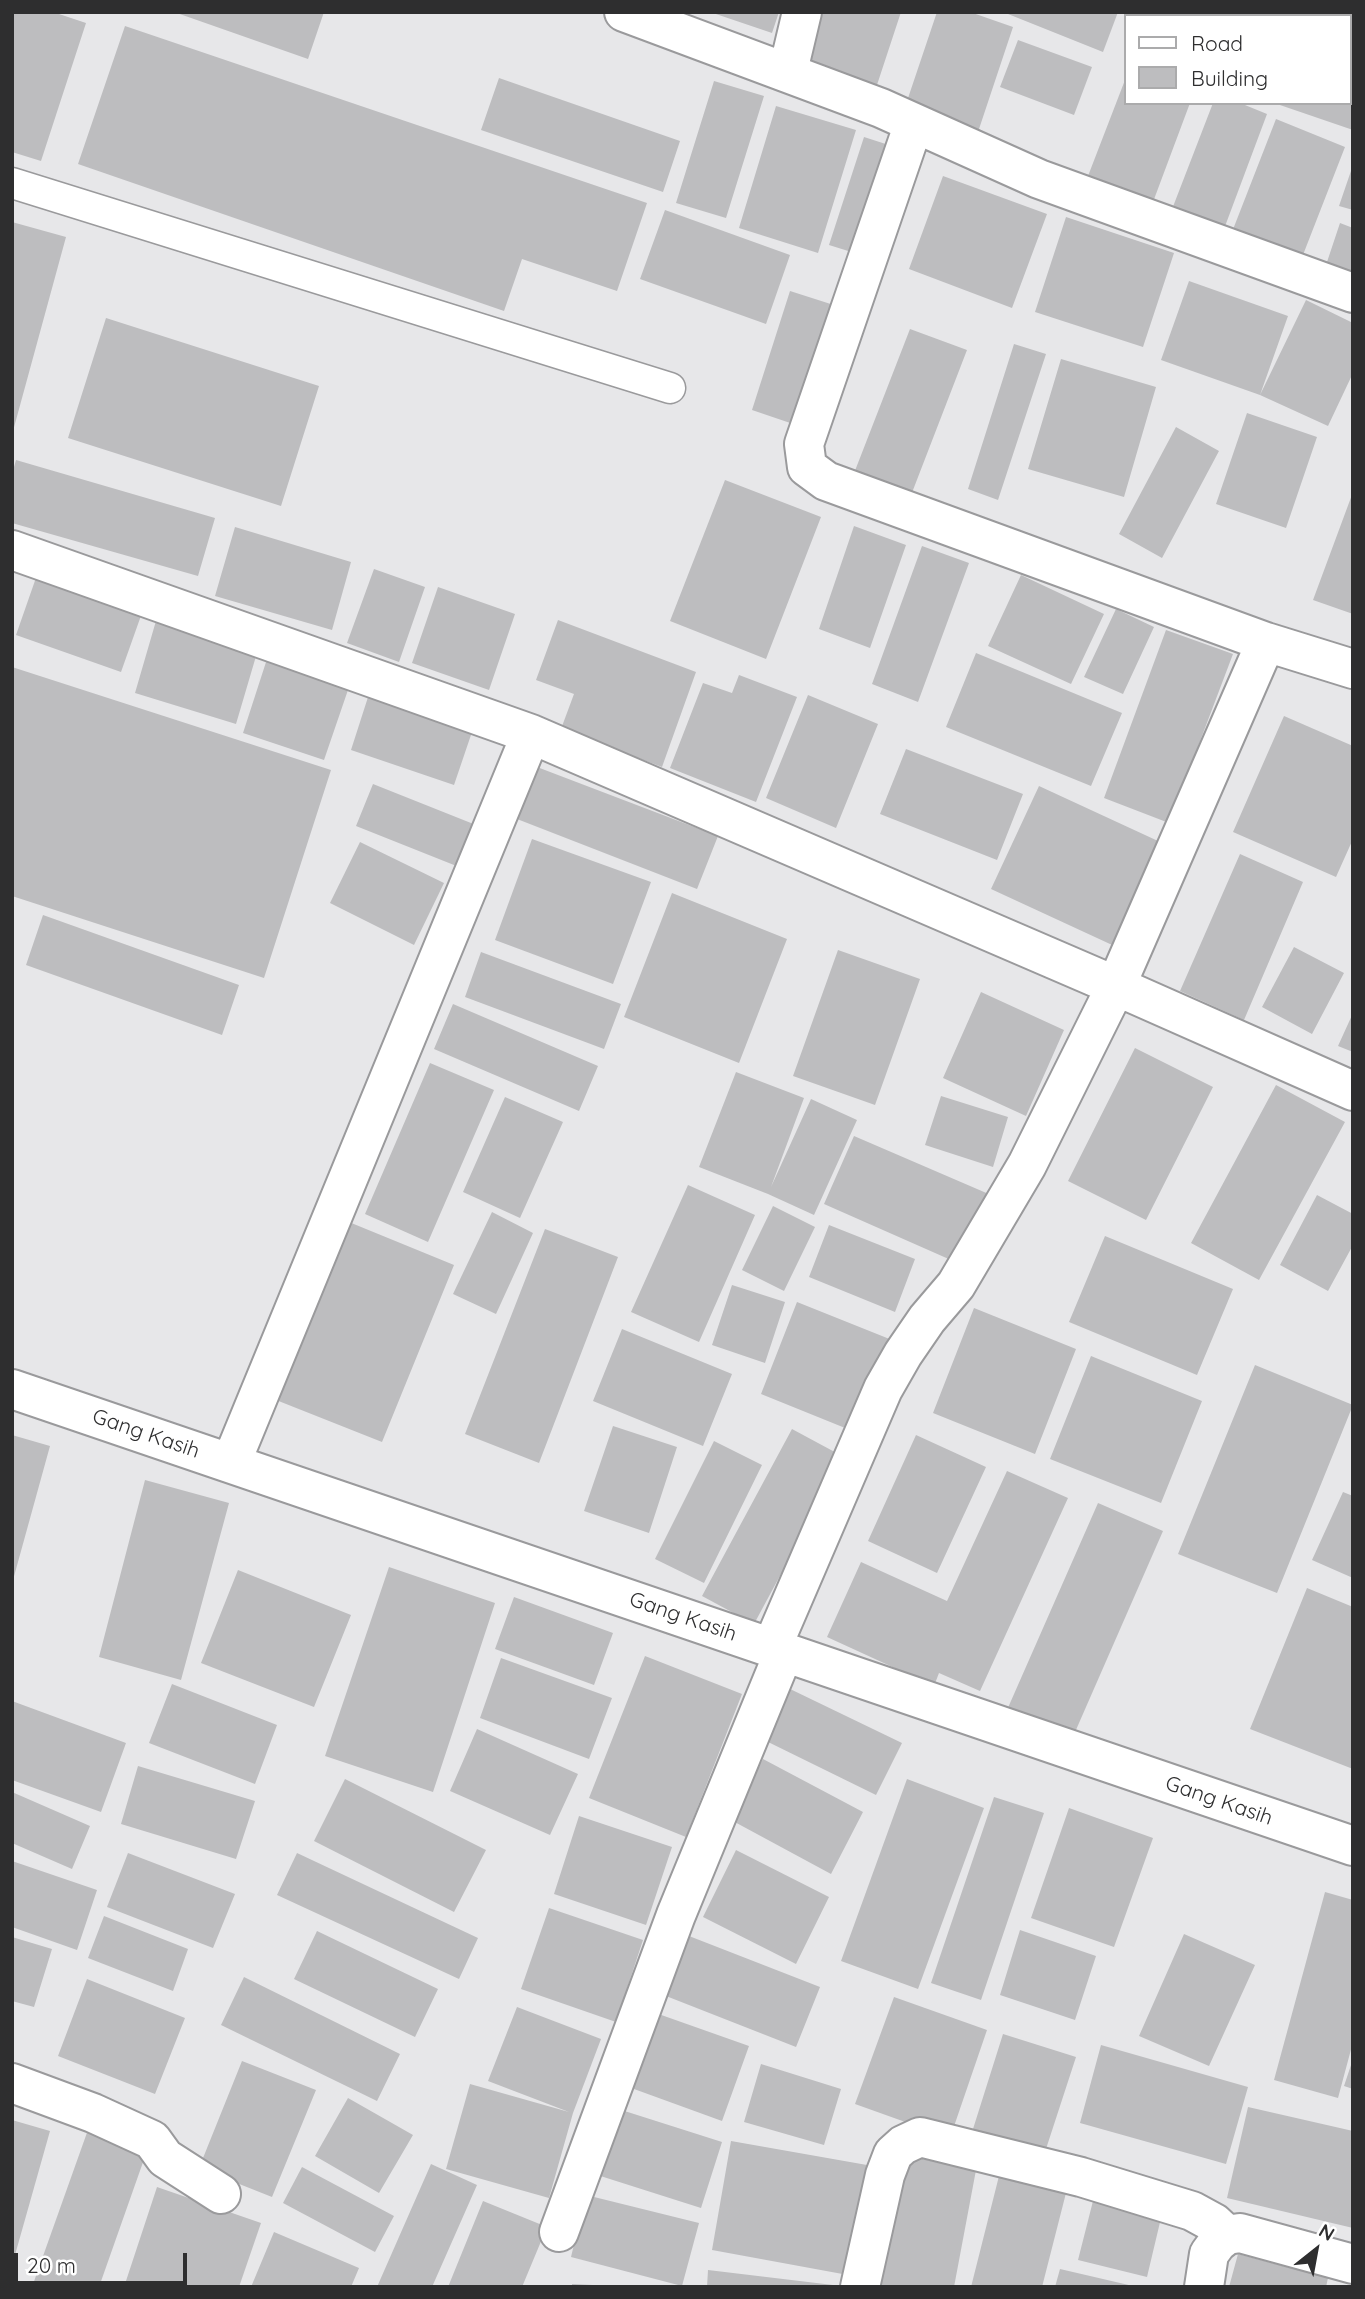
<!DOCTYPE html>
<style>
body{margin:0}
#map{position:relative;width:1365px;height:2299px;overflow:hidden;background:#e7e7e9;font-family:Quicksand,sans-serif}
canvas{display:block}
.frame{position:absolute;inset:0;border:14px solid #2e2e2f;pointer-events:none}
.legend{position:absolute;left:1124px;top:14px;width:228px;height:91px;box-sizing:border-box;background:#fff;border:2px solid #ababac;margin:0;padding:9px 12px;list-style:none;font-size:21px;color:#2e2e2f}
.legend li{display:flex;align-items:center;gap:14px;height:35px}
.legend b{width:35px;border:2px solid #ababac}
.north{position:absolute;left:1281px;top:2215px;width:70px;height:70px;-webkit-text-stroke:5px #fff;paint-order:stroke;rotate:31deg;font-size:19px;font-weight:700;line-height:28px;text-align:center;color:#2e2e2f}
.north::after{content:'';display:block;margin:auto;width:24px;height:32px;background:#2e2e2f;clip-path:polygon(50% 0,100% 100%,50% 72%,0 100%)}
.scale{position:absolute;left:14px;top:2253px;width:173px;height:32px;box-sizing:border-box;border:4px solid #2e2e2f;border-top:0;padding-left:9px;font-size:21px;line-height:24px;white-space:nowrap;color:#2e2e2f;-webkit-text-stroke:5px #fff;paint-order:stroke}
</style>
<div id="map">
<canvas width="1365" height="2299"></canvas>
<div class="frame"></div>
<ul class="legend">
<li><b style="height:9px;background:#fff"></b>Road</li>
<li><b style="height:19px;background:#bdbdbf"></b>Building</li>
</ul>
<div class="north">N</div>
<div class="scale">20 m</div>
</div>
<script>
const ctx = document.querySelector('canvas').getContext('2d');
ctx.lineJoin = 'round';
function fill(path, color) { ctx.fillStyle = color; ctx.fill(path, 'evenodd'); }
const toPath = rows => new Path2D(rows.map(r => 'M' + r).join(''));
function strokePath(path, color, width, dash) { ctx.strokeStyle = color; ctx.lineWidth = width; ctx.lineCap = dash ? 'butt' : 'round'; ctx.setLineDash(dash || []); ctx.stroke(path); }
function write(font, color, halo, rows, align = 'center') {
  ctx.font = font + ' Quicksand,sans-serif'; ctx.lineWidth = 7; ctx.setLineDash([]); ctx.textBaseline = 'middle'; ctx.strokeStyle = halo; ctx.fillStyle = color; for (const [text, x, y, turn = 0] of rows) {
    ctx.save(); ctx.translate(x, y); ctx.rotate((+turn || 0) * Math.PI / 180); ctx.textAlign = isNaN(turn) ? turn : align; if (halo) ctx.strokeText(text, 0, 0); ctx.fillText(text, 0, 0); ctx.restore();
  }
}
fill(toPath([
 [12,12,53,12,86,23,41,161,12,152],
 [174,12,324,12,308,59],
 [710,12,779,12,772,33],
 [819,12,901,12,874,94,800,70],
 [937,12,970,12,1013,27,976,138,903,113],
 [1003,12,1118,12,1103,52],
 [1149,12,1227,12,1236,16,1148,16],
 [125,26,647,203,617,291,522,259,504,311,78,164],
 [1018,40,1092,67,1074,115,1000,87],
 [1349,57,1353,58,1353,130,1277,104,1349,103],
 [499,78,680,141,663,192,481,130],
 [1125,80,1125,103,1190,103,1153,202,1088,176],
 [714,81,764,96,726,218,676,203],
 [1213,103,1240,103,1267,114,1221,237,1169,217],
 [776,106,856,130,818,253,739,228],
 [1276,119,1345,147,1301,260,1232,232],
 [864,137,895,147,861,255,829,245],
 [1353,165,1353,210,1339,206],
 [943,176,1047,214,1012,308,909,269],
 [665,210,790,255,766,324,640,279],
 [1066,217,1174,253,1143,347,1035,312],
 [12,222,66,237,13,431,12,431],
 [1340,223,1353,228,1353,287,1322,277],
 [1189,281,1288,316,1260,395,1161,360],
 [790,291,840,307,802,427,752,410],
 [1306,300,1353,323,1353,373,1328,426,1260,395],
 [106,318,319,386,281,506,68,438],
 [910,329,967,350,908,503,851,481],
 [1014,344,1046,354,998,500,968,489],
 [1061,359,1156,387,1124,497,1028,469],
 [1247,413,1317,437,1286,528,1216,504],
 [1176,427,1219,451,1162,558,1119,534],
 [16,460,215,518,198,576,12,523,12,474],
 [725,480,821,517,766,659,670,621],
 [1353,492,1353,614,1313,600],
 [854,526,906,545,870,648,819,629],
 [235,527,351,562,332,630,215,596],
 [922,546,969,563,918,702,872,684],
 [374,569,425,587,399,662,347,643],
 [38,572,143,610,121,672,16,635],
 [1021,575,1104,614,1071,684,988,646],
 [438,587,515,614,489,690,412,663],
 [1116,609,1154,627,1123,694,1084,677],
 [158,614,259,646,236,724,135,693],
 [558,620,696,672,662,767,561,729,574,694,536,680],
 [1166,630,1233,654,1169,823,1104,798],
 [976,653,1122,713,1091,786,946,727],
 [267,659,349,687,324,760,243,733],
 [12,667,331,770,264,978,12,896],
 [739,675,797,697,756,802,670,768,703,683,732,693],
 [369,694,473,729,454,785,351,750],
 [808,695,878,724,836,828,766,798],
 [1284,716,1353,746,1353,839,1336,877,1233,832],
 [906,749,1023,794,997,860,880,814],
 [537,767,718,836,697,889,517,819],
 [373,784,476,825,459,867,356,826],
 [1039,786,1171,847,1123,950,991,889],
 [532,839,651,882,613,984,495,940],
 [360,842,444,883,414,945,330,903],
 [1240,854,1303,882,1244,1020,1180,991],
 [672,893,787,939,739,1063,624,1017],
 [43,915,239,985,222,1035,26,965],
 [1294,947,1344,973,1312,1034,1262,1007],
 [838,950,920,979,875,1105,793,1076],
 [481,952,621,1004,604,1049,465,997],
 [981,992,1064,1030,1026,1116,943,1078],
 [453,1004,598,1066,579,1111,434,1049],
 [1353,1013,1353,1052,1338,1046],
 [1135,1048,1213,1087,1146,1220,1068,1181],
 [430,1063,494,1090,428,1242,365,1214],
 [736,1072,804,1098,771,1187,811,1099,857,1120,814,1215,768,1194,699,1167],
 [1276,1085,1345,1122,1259,1280,1191,1243],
 [941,1096,1008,1117,993,1167,925,1145],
 [505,1097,563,1122,520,1218,463,1192],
 [854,1136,991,1195,960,1264,824,1204],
 [688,1185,755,1215,699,1342,631,1312],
 [1317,1195,1353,1214,1353,1245,1328,1291,1280,1265],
 [773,1206,815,1227,784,1291,742,1270],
 [492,1212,533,1233,496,1314,453,1294],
 [344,1220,454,1265,382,1442,271,1398],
 [829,1225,915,1259,895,1312,809,1277],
 [545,1229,618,1257,539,1463,465,1434],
 [1105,1236,1233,1289,1197,1375,1069,1322],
 [732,1285,785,1302,765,1363,712,1345],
 [797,1302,892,1340,855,1432,761,1394],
 [974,1308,1076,1349,1035,1454,933,1413],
 [622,1329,732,1374,703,1446,593,1401],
 [1091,1356,1202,1401,1161,1503,1050,1459],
 [1255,1365,1353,1405,1277,1593,1178,1554],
 [613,1426,677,1447,649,1533,584,1511],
 [792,1429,844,1457,754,1624,702,1596],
 [12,1435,50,1446,13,1580,12,1579],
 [916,1435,986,1467,937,1573,868,1541],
 [714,1441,762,1465,704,1583,655,1559],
 [1007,1471,1068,1498,980,1691,939,1673,934,1686,827,1637,861,1562,947,1601],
 [145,1480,229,1503,181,1680,99,1657],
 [1343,1492,1353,1496,1353,1578,1312,1560],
 [1098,1503,1163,1531,1072,1739,1007,1710],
 [389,1567,495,1603,433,1792,325,1756],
 [238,1570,351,1615,314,1707,201,1663],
 [1307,1588,1353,1607,1353,1769,1250,1729],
 [514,1597,613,1633,594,1685,495,1649],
 [645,1656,742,1694,686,1837,589,1798],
 [501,1658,612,1698,589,1759,480,1718],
 [172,1684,277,1725,255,1784,149,1743],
 [788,1688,902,1743,876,1795,762,1739],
 [12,1701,126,1743,101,1812,12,1780],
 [477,1729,578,1774,550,1835,450,1791],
 [763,1759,863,1812,831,1874,731,1820],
 [138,1766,255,1801,236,1859,121,1824],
 [345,1779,486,1850,454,1912,314,1841],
 [907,1779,984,1808,918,1989,841,1961],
 [12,1792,90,1826,72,1869,12,1843],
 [994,1797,1044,1813,981,2000,931,1983],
 [1069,1808,1153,1838,1114,1947,1031,1918],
 [579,1816,672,1847,646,1925,554,1894],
 [736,1850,829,1897,796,1964,703,1917],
 [128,1853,235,1894,213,1948,107,1907],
 [297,1853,478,1938,459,1979,277,1895],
 [12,1861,97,1890,77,1950,12,1927],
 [1325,1892,1353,1900,1353,2042,1338,2098,1274,2080],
 [549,1908,643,1940,616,2022,521,1989],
 [104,1916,188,1949,173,1991,88,1958],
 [1020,1930,1096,1956,1075,2020,1000,1995],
 [317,1931,438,1989,415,2037,294,1979],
 [1184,1934,1255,1965,1209,2066,1139,2036],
 [689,1936,820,1987,796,2047,666,1996],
 [12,1937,52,1949,34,2007,12,2001],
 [244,1977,400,2054,377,2101,221,2025],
 [87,1979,185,2018,155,2094,58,2056],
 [894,1997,987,2030,950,2138,855,2104],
 [517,2007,601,2039,573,2113,549,2198,446,2169,470,2084,569,2112,488,2081],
 [650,2011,749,2046,722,2121,623,2085],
 [1003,2034,1076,2057,1045,2152,973,2129],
 [1101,2045,1248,2087,1226,2164,1080,2123],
 [242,2061,316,2090,272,2197,199,2168],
 [1352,2062,1353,2062,1353,2089,1344,2086],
 [761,2064,841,2089,824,2145,744,2122],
 [348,2098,413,2135,379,2193,315,2156],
 [612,2107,722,2142,701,2208,591,2173],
 [1248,2107,1353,2131,1353,2228,1227,2198],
 [12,2120,50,2131,13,2262,12,2262],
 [89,2127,148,2148,99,2287,32,2287],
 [731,2141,867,2165,848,2275,712,2250],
 [903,2155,976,2170,954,2287,878,2287],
 [431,2164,477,2185,432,2287,377,2287],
 [302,2167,394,2216,375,2252,283,2203],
 [999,2176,1066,2193,1042,2287,971,2287],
 [157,2187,261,2223,239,2287,124,2287],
 [586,2195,699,2223,682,2286,571,2257],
 [483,2201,547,2227,522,2287,448,2287],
 [1093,2201,1161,2218,1147,2277,1078,2260],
 [274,2232,359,2268,351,2287,251,2287],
 [1238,2254,1328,2278,1326,2287,1229,2287],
 [1060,2269,1133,2286,1132,2287,1055,2287],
 [708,2270,833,2285,832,2287,707,2287],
 [572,2284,593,2285,593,2287,572,2287]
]), '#bdbdbf');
const lane = toPath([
 [12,183,670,388]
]);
const street = toPath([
 [624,12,881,108,1039,179,1353,293],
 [788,71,802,12],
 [914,123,804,444,807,467,826,481,1266,642,1353,669],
 [12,550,531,734,1116,986,1353,1091],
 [12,1389,1353,1846],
 [231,1463,531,734],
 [772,1647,883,1389,903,1354,927,1319,956,1285,1027,1165,1116,986,1266,642],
 [12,2083,93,2113,152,2140,165,2158,221,2194],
 [559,2232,676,1915,784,1652],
 [860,2287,885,2175,893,2154,903,2145,920,2137,1081,2177,1192,2211,1214,2223,1227,2235],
 [1204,2287,1209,2254,1217,2243,1227,2235,1240,2233,1353,2264]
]);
strokePath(lane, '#9a9a9c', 33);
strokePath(street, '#9a9a9c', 42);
strokePath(lane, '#fff', 30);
strokePath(street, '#fff', 38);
write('21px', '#2e2e2f', '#fff', [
 ["Gang Kasih",146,1434,19],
 ["Gang Kasih",683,1617,19],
 ["Gang Kasih",1219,1801,19]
]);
</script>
